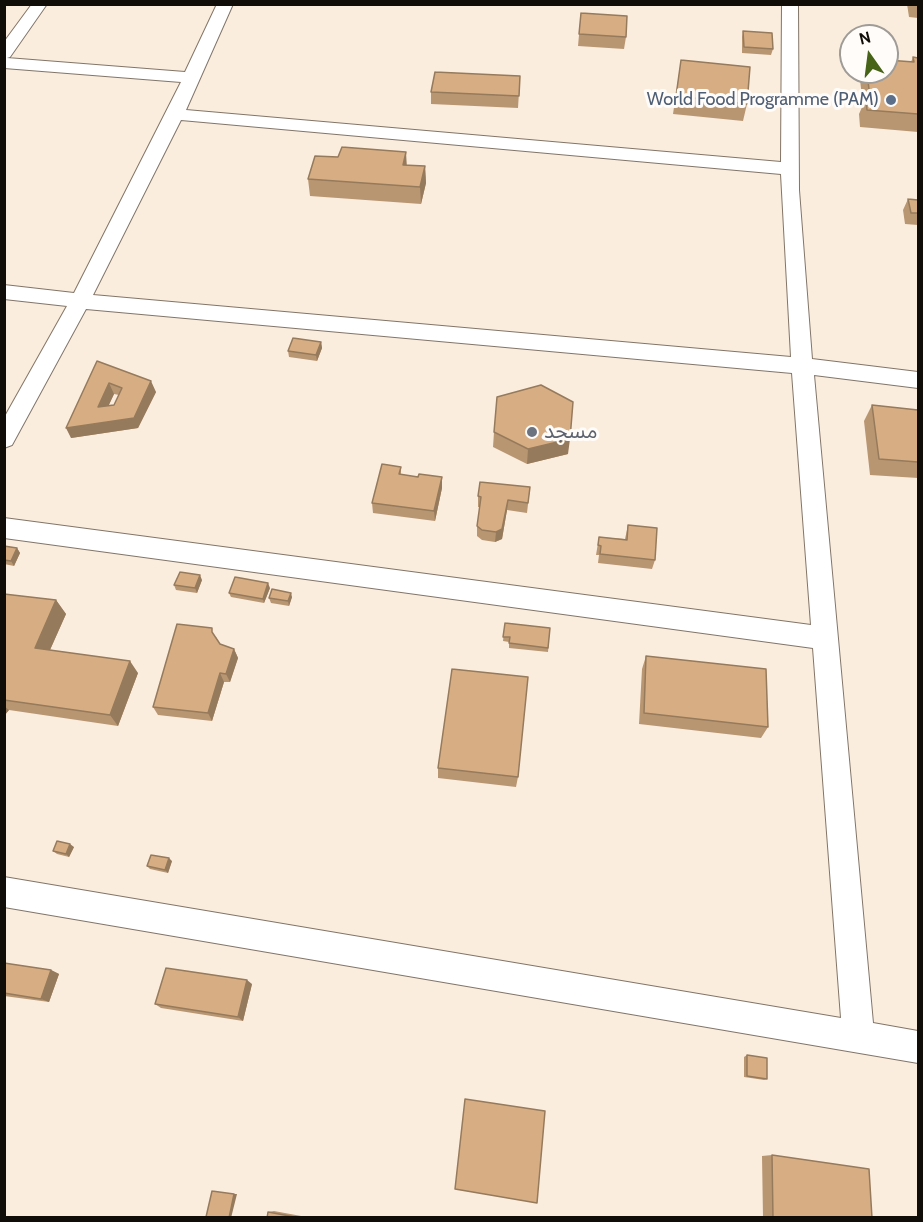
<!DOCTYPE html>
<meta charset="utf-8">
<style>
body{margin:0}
#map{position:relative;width:923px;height:1222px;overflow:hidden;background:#fbedde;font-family:Cabin,sans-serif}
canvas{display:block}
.frame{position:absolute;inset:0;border:6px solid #100c07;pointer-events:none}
.north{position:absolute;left:839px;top:24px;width:60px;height:60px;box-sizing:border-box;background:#fffcf9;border:2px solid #9f9c98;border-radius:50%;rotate:346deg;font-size:16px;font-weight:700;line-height:24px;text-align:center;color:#100c07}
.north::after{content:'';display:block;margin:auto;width:21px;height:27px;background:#466317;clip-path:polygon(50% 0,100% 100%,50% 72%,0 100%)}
</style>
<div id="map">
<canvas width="923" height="1222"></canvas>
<div class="frame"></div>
<div class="north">N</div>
</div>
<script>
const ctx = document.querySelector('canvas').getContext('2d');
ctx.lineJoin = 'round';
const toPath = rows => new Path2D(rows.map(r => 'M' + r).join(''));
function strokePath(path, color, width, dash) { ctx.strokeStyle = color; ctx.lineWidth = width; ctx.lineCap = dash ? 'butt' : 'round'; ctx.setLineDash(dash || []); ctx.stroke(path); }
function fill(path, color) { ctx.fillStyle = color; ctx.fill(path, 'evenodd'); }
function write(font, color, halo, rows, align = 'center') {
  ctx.font = font + ' Cabin,"Noto Sans Arabic",sans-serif'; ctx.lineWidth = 6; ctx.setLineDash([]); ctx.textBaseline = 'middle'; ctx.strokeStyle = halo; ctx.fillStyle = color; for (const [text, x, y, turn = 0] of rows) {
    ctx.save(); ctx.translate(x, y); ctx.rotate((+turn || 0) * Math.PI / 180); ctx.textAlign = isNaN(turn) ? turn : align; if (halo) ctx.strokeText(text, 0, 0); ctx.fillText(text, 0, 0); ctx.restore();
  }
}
const minor = toPath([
 [32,4,47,4,10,57,7,58,185,72,217,4,233,4,186,110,781,162,782,4,798,4,799,190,812,359,918,372,918,388,814,375,873,1023,918,1031,918,1063,4,907,4,877,841,1018,813,648,4,538,4,518,811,625,792,373,86,309,12,445,4,448,4,418,67,306,4,299,4,285,74,293,181,82,4,68,4,42,32,4],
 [181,120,781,174,791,357,93,295,181,120]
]);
strokePath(minor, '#827568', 2);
fill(minor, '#fff');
fill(toPath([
 [907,4,918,4,918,18,909,17],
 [581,13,626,37,624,49,578,46],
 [743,31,773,49,771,55,742,53,742,37],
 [913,57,918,58,918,132,860,127,859,114,863,105,860,80,857,79,856,72,887,72,911,62],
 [681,60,747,104,743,121,673,114],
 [520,76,518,108,431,104,431,92],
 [407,165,425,166,426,183,421,204,310,196,308,179],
 [908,199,918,200,918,225,905,224,903,210],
 [321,342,322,348,317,361,289,357,288,351],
 [97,361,156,392,138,428,71,438],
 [114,394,119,395,114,405,108,406],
 [872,405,918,410,918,478,870,475,864,421],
 [494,432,568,454,527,464,493,447],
 [401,467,401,475,442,488,435,521,373,513,372,503],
 [530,487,527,513,507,510,502,539,495,542,482,540,477,536,477,526,480,507,478,507,478,496],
 [628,525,655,560,652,569,598,563,599,555,596,555,599,537,625,539],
 [4,546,17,548,20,553,14,566,4,564],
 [202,580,197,593,176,590,174,585],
 [270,588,264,603,231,597,229,593],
 [4,594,56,600,66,614,50,650,138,673,118,726,9,710,4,716],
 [292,597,289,606,271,603,269,598],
 [505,623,550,628,548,652,509,648,509,642,503,641],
 [216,637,220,644,234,649,238,658,230,682,224,682,212,721,158,715,153,707],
 [646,656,768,727,761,738,639,724,642,669],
 [438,768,518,777,516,787,438,778],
 [74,847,69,857,57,854,53,851],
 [172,861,168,873,150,869,147,866],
 [4,963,51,970,59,974,49,1002,4,996],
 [252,984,243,1021,161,1008,155,1004],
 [747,1055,767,1079,764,1080,744,1077,744,1057],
 [772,1155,872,1218,763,1218,762,1156],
 [274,1211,312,1218,267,1218,268,1212]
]), '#b99672');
fill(toPath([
 [406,152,407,169,403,165],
 [425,166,426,183,421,204,420,187],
 [321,342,322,348,317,361,316,355],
 [151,381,156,392,138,428,71,438,66,428,134,418],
 [109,383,114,394,103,418,98,407],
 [570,439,568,454,527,464,528,449],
 [442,477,442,488,435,521,434,511],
 [508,500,507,510,502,539,495,542,496,532],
 [17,548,20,553,14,566,11,561],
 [200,575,202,580,197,593,195,588],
 [268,583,270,588,264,603,263,599],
 [291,593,292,597,289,606,288,601],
 [56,600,66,614,45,661,35,648],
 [234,649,238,658,230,682,226,674],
 [130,661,138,673,118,726,110,715],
 [220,673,224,682,212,721,208,713],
 [4,706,9,710,4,716],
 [70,844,74,847,69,857,66,854],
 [169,858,172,861,168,873,165,870],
 [51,970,59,974,49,1002,41,999],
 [247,980,252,984,243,1021,238,1017],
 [234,1194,237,1194,231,1218,229,1218]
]), '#967a5c');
const building = toPath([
 [581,13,627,16,626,37,579,34,581,13],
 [743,31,772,33,773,49,744,47,743,31],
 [913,57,918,58,918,114,867,110,866,97,870,98,867,72,887,72,887,60,914,62,913,57],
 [681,60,750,67,747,104,676,96,681,60],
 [435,72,520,76,519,96,431,92,435,72],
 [342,147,406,152,403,165,425,166,420,187,308,179,315,156,338,157,342,147],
 [908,199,918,200,918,213,911,213,908,199],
 [293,338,321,342,316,355,288,351,293,338],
 [97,361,151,381,134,418,66,428,97,361],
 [109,383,122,388,114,405,98,407,109,383],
 [541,385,573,402,570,439,528,449,494,432,497,397,541,385],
 [872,405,918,410,918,462,879,459,872,405],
 [382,464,401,467,399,474,418,477,419,474,442,477,434,511,372,503,382,464],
 [480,482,530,487,528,503,508,500,502,529,496,532,482,530,477,526,481,497,478,496,480,482],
 [628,525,657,528,655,560,600,554,601,546,598,545,599,537,627,540,628,525],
 [4,546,17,548,11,561,4,560,4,546],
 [180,572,200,575,195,588,174,585,180,572],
 [235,577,268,583,263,599,229,593,235,577],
 [272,589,291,593,288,601,269,598,272,589],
 [4,594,56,600,35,648,130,661,110,715,4,700,4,594],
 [505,623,550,628,548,648,509,643,510,637,503,637,505,623],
 [177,624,212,628,212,632,220,644,234,649,226,674,220,673,208,713,153,707,177,624],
 [646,656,766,669,768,727,644,713,646,656],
 [452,669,528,677,518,777,438,768,452,669],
 [57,841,70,844,66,854,53,851,57,841],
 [151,855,169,858,165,870,147,866,151,855],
 [4,963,51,970,41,999,4,993,4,963],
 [166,968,247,980,238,1017,155,1004,166,968],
 [747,1055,767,1058,767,1079,747,1076,747,1055],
 [465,1099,545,1111,537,1203,455,1189,465,1099],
 [772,1155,869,1169,872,1218,773,1218,772,1155],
 [212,1191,234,1194,229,1218,206,1217,212,1191],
 [268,1212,300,1218,267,1218,268,1212]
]);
fill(building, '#d7ae84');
strokePath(building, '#967a5c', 1.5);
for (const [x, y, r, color] of [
 [891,100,6,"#5c6f8a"],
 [532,432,6,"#6b7280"]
]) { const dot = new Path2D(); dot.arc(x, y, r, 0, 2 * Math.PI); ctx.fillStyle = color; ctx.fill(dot); strokePath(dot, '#fffcf9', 2); }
write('18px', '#4e5e75', '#fffcf9', [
 ["World Food Programme (PAM)",879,100]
], 'right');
write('21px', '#5b616d', '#fffcf9', [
 ["مسجد",544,432]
], 'left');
</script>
